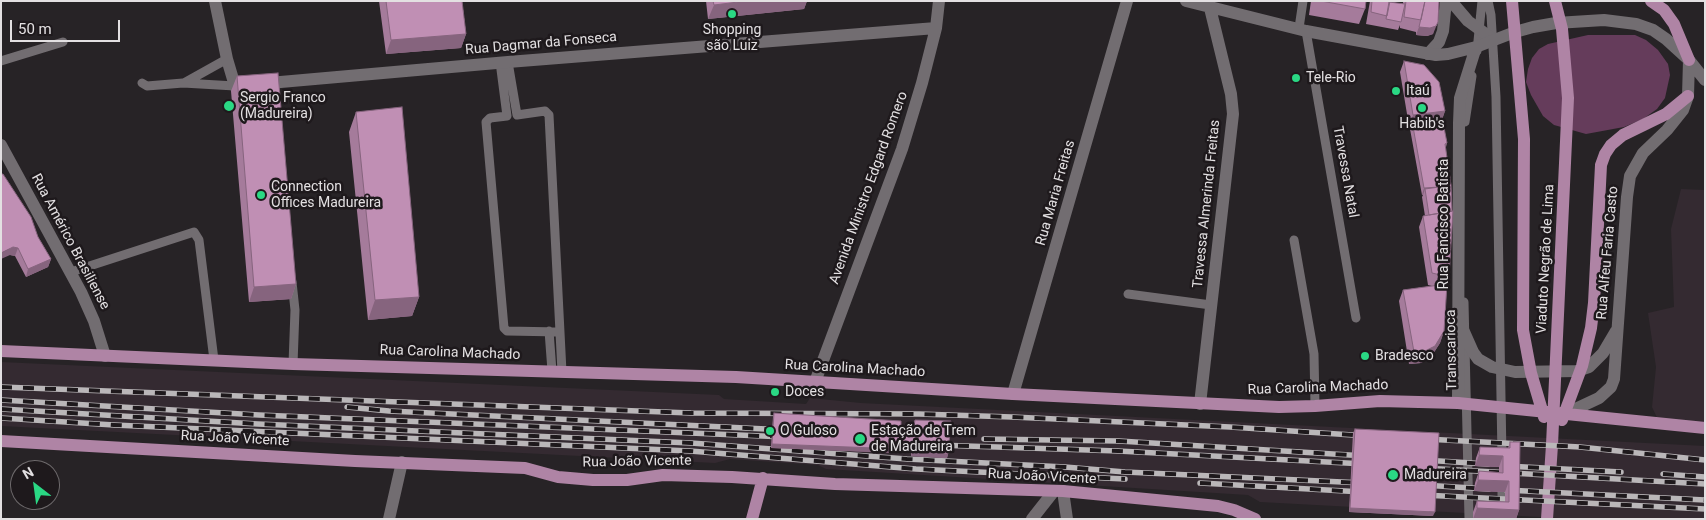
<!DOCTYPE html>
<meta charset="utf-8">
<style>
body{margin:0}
#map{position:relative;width:1706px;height:520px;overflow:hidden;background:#272326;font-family:Roboto,sans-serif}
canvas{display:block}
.frame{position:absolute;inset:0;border:2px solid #e3e0e2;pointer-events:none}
.north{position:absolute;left:10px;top:460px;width:50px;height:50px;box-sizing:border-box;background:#1e191c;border:1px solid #6d696b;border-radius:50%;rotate:330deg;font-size:14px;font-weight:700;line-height:20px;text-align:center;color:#e3e0e2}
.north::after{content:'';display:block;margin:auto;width:18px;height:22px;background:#2ad884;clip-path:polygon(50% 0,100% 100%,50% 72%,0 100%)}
.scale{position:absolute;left:10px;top:20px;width:110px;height:22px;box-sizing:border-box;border:2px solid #e3e0e2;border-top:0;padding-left:6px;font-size:15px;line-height:18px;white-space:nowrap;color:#e3e0e2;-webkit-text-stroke:4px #1e191c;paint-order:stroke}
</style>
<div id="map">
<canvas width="1706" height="520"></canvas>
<div class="frame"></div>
<div class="north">N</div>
<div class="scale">50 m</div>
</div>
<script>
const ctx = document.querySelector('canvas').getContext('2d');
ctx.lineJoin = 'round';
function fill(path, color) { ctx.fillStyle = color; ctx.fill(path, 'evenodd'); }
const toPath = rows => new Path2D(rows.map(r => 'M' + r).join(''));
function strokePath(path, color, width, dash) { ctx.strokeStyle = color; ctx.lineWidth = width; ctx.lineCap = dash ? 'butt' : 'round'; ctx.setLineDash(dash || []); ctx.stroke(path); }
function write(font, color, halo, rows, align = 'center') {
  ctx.font = font + ' Roboto,sans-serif'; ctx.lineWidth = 5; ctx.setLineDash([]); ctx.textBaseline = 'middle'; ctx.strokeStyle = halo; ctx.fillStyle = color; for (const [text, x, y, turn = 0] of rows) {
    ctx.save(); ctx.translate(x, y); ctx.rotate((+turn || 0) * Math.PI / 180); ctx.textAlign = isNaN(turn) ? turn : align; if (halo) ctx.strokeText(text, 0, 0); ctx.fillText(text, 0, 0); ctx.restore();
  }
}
fill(toPath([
 [1681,189,1705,190,1705,423,1659,422,1652,407,1656,367,1648,313,1674,307,1671,229],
 [1,362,719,395,724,399,806,404,810,398,861,403,1705,446,1705,519,1577,519,1260,502,1248,495,826,469,818,465,730,459,715,463,1,426]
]), '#342a31');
fill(toPath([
 [1588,35,1635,35,1646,40,1658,50,1668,64,1670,75,1665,98,1657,109,1643,119,1624,127,1586,134,1554,125,1543,116,1531,95,1526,82,1528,69,1532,58,1539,49,1548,44]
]), '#653c5b');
strokePath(toPath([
 [1488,1,1491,15,1496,97,1502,458],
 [1299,28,1303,1],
 [1306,31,1356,318],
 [1477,51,1482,1],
 [1,61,63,42],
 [500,62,507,116,490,118,486,122,504,328,507,331,560,332],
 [508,62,517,115,545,111,549,115,562,372],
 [142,83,147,86,183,83,235,86],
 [184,83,227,59],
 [1465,122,1472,76],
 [1294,240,1314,354,1315,406],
 [71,272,194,232,199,240,214,360],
 [292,282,295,310,293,364],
 [1128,294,1211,305],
 [1464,302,1469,519],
 [549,331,552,371],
 [1502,481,1502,519]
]), '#726d71', 9);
strokePath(toPath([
 [1451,1,1468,21,1494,40],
 [1428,54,1439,42,1443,31,1446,1],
 [1063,491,1067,519],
 [389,519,402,462],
 [1032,519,1054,491]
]), '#726d71', 12);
strokePath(toPath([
 [215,1,227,59,235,86,508,62,936,28],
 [1186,1,1306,31,1436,55,1448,54,1476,47,1515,32,1533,27,1556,23,1604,20,1636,24,1653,30,1666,39,1689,60,1705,80],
 [1,145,81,292,94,321,105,356],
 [1461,325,1473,352,1478,359,1492,367,1515,372,1577,371,1589,367,1603,353,1616,331],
 [815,382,902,149,922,83,936,28,939,1],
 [1013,394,1127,1],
 [1458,403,1459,123,1460,98,1476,47],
 [1200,404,1233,114,1231,94,1210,8],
 [1567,413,1599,398,1611,387,1614,379,1627,197,1630,176,1643,153,1667,130,1683,110,1688,96,1689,60]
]), '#726d71', 12);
strokePath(toPath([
 [1512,1,1524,139,1523,330,1531,373,1544,417],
 [1651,1,1664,10,1674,24,1689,60],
 [1,351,293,364,736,377,1013,394,1279,407,1315,406,1380,401,1458,403,1705,428],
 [1562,420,1582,366,1591,328,1594,303,1601,165,1605,154,1611,145,1623,135,1666,114,1688,96],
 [1,441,355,461,525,468,558,477,593,480,627,480,663,475,732,477,835,484,1063,491,1218,506,1234,510,1255,519],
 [752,519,763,478],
 [1547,519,1552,445,1568,98,1562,29,1555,1]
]), '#af84a5', 12);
const rail = toPath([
 [1,387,691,413,919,414,1012,417,1230,427,1368,436],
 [1,400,259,415,786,437],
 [347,407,389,411,787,430],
 [1,409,258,424,691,443,907,459,1065,467,1125,472,1364,483],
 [1,418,114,425,690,451,916,469,1125,479],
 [984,439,1119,441,1366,456],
 [1425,439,1580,447,1705,460],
 [936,445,1118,451,1365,464],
 [1423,460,1488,464],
 [1506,466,1621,472],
 [1423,468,1705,484],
 [1663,474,1705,477],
 [1200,483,1363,492],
 [1422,485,1489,489],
 [1506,490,1705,500],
 [1423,495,1705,509]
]);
strokePath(rail, '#bab7b9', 5.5);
strokePath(rail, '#1e191c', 4, [11]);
fill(toPath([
 [379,1,462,1,466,34,461,48,386,54],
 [706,1,807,1,804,9,708,19],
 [1311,1,1366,1,1365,9,1359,24,1309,15],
 [1370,1,1390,1,1389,2,1403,4,1403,1,1439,1,1433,34,1427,36,1416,35,1416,32,1400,28,1400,25,1398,30,1366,24],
 [1404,61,1445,111,1442,119,1447,143,1446,147,1449,277,1446,284,1444,331,1440,343,1431,357,1421,363,1409,364,1399,301,1403,290,1432,286,1428,285,1419,227,1423,216,1425,216,1422,197,1423,195,1422,195,1410,129,1410,126,1409,126,1400,72],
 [237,76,296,284,291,299,249,302,231,91],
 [356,112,419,297,412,316,368,320,349,132],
 [1,174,51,259,48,267,26,277,15,256,10,255],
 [774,413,901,426,913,426,915,420,948,454,947,458,911,456,911,450,900,449,899,453,771,448,773,417],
 [1355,429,1433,516,1349,512,1353,433],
 [1510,442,1519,510,1516,519,1473,519,1473,512,1477,501,1505,502,1505,492,1474,491,1475,483,1479,471,1499,472,1499,467,1475,466,1476,458,1480,447,1508,448]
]), '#a57b9b');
fill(toPath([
 [746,1,807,1,804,9,708,19,714,5],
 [1438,22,1433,34,1427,36,1416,35,1419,27],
 [466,34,461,48,386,54,391,40],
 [1445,111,1441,123,1412,121,1410,126,1409,126,1413,115],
 [1439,187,1425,189,1423,195,1422,195,1424,188],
 [13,247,18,248,15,256,10,255,1,259,1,253],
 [51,259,48,267,26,277,28,269],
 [296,284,291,299,249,302,254,287],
 [419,297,412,316,368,320,375,300],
 [1444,331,1440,343,1431,357,1421,363,1409,364,1414,352],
 [772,444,900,449,899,453,771,448],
 [900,444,913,446,911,450,899,448],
 [912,452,948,454,947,458,911,456],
 [1479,455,1503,456,1499,467,1475,466],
 [1478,480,1509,481,1505,492,1474,491],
 [1350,508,1435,512,1433,516,1349,512],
 [1477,508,1519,510,1516,519,1473,519]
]), '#86647e');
const building = toPath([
 [386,1,462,1,466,34,391,40,386,1],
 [713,1,746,1,714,5,713,1],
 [1321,1,1366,1,1365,9,1321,1],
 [1372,1,1390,1,1387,16,1371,12,1372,1],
 [1406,1,1425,1,1421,20,1404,17,1406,1],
 [1425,1,1439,1,1438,22,1436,26,1430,28,1419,27,1425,1],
 [1389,2,1405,4,1401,22,1386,19,1389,2],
 [1404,61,1424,65,1439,82,1445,111,1413,115,1404,61],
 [278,73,296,284,254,287,237,76,278,73],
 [402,107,419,297,375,300,356,112,402,107],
 [1442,117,1447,143,1445,144,1451,185,1452,211,1429,215,1425,189,1439,187,1424,188,1412,121,1442,117],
 [1,174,3,174,31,217,38,237,51,259,28,269,18,248,13,247,1,253,1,174],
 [1453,211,1449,277,1432,273,1423,216,1453,211],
 [1447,284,1444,331,1435,346,1425,351,1414,352,1403,290,1447,284],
 [774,413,901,421,901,426,914,426,915,420,951,421,948,454,912,452,913,446,900,444,900,449,772,444,774,413],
 [1355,429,1439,433,1435,512,1350,508,1355,429],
 [1510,442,1520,442,1519,510,1477,508,1477,501,1509,502,1509,481,1478,480,1479,471,1503,473,1503,456,1479,455,1480,447,1510,448,1510,442]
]);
fill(building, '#c08fb4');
strokePath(building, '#86647e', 1);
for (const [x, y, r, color] of [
 [732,14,5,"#2ad884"],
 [1296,78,5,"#2ad884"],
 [1396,91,5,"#2ad884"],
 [229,106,6,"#2ad884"],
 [1422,108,5,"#2ad884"],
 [261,195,5,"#2ad884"],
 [1365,356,5,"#2ad884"],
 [775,392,5,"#2ad884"],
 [770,431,5,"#2ad884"],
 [860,439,6,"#2ad884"],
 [1393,475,6,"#2ad884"]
]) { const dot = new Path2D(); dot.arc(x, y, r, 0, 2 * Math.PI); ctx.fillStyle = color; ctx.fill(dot); strokePath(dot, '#1e191c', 2); }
write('14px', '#e3e0e2', '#1e191c', [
 ["Shopping",732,30,"center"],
 ["são Luiz",732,46,"center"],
 ["Tele-Rio",1306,78],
 ["Itaú",1406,91],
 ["Sergio Franco",240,98],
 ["(Madureira)",240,114],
 ["Habib's",1422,124,"center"],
 ["Connection",271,187],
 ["Offices Madureira",271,203],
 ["Bradesco",1375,356],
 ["Doces",785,392],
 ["O Guloso",780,431],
 ["Estação de Trem",871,431],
 ["de Madureira",871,447],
 ["Madureira",1404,475]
], 'left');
write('14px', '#e3e0e2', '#1e191c', [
 ["Rua Dagmar da Fonseca",541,44,-5],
 ["Travessa Natal",1345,172,80],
 ["Avenida Ministro Edgard Romero",869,188,-70],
 ["Rua Maria Freitas",1056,193,-74],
 ["Travessa Almerinda Freitas",1207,204,-84],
 ["Rua Fancisco Batista",1444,224,-90],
 ["Rua Américo Brasiliense",70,242,62],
 ["Rua Alfeu Faria Casto",1608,253,-85],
 ["Viaduto Negrão de Lima",1546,259,-87],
 ["Transcarioca",1452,350,-91],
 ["Rua Carolina Machado",450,353,2],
 ["Rua Carolina Machado",855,369,3],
 ["Rua Carolina Machado",1318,388,-2],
 ["Rua João Vicente",235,439,3],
 ["Rua João Vicente",637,462,-1],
 ["Rua João Vicente",1042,477,3]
]);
</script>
